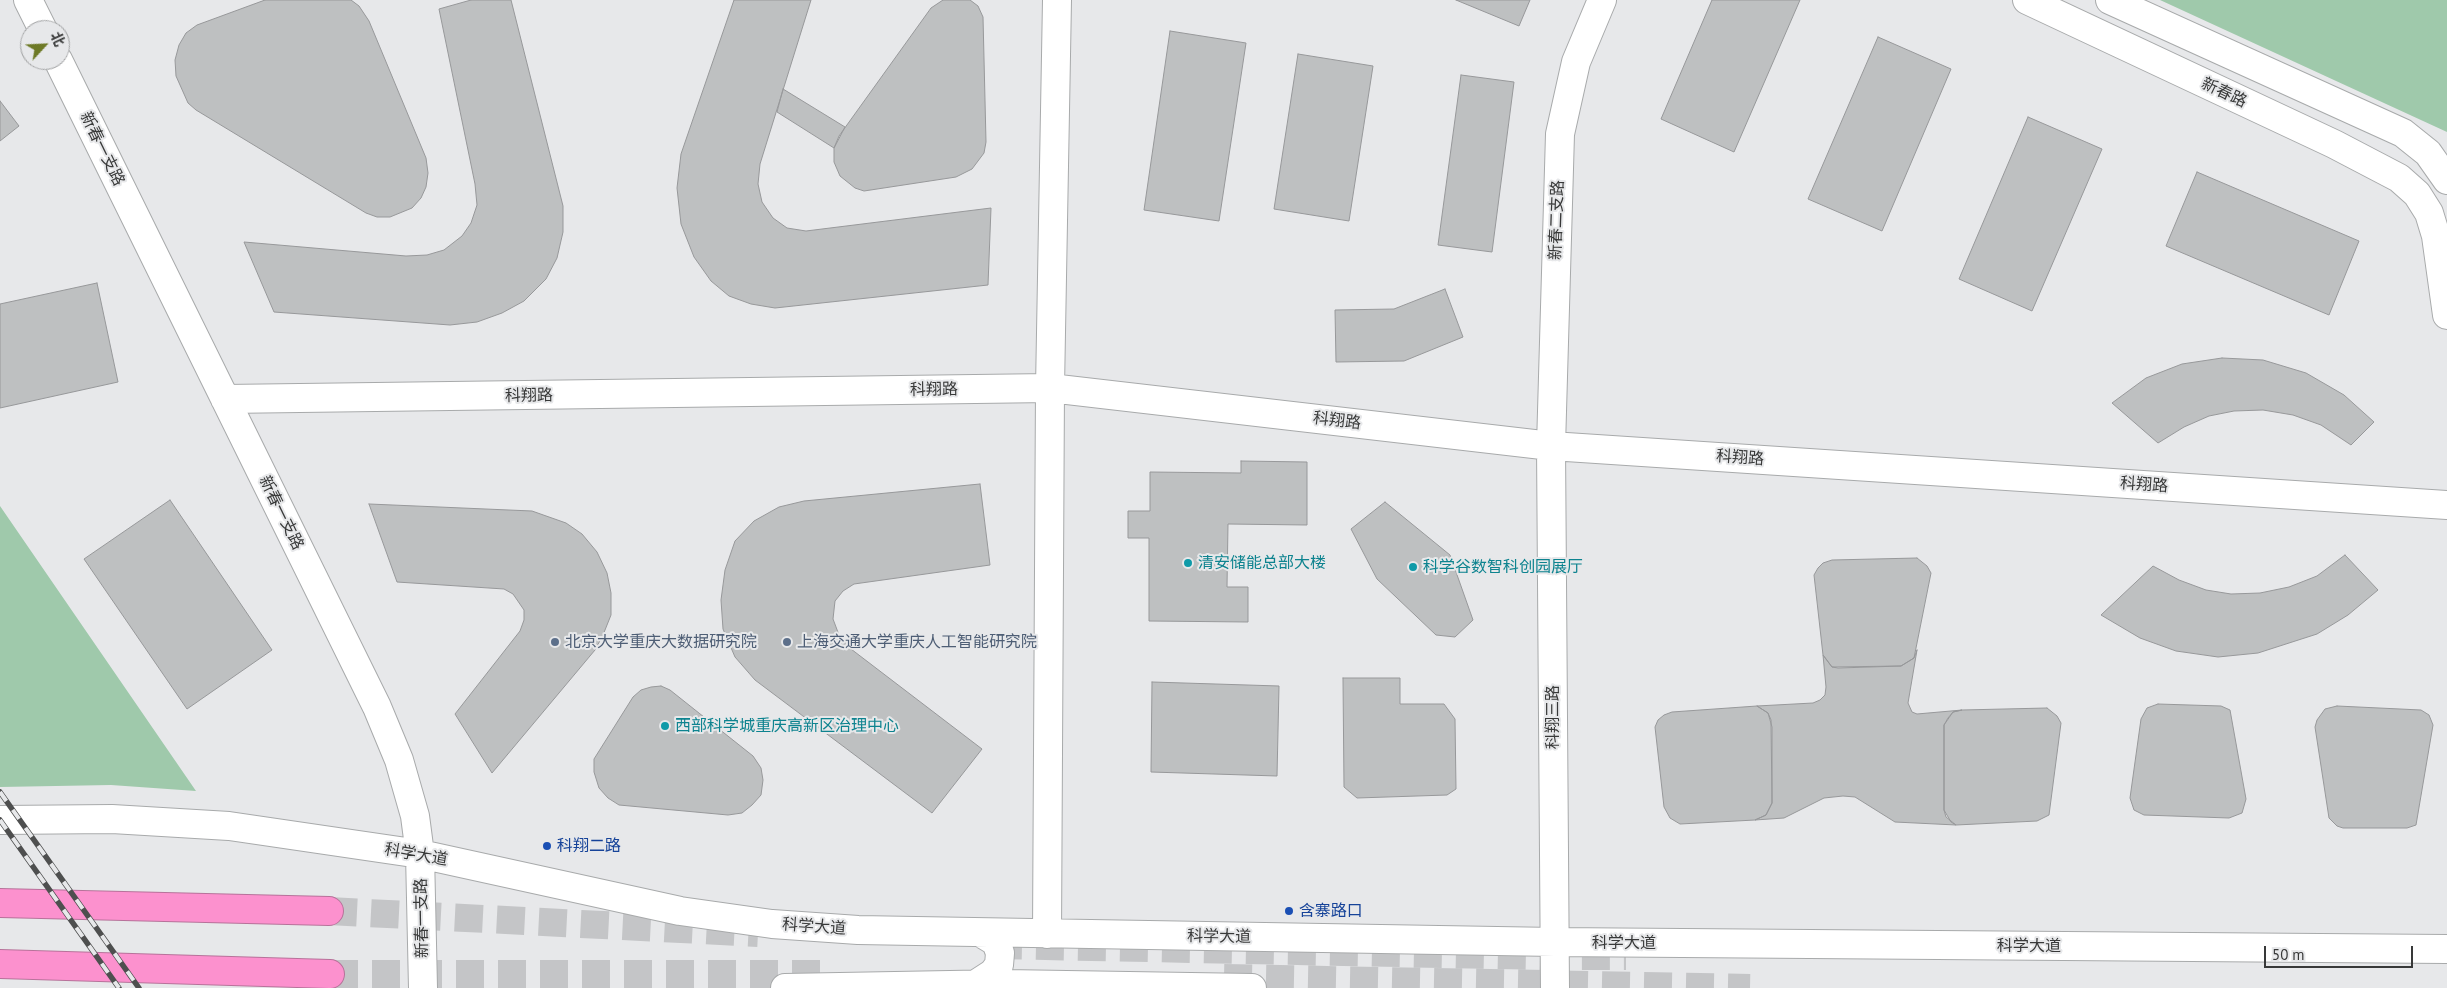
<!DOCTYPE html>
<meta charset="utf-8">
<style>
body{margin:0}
#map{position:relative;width:2447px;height:988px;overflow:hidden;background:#e7e8ea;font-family:"PT Sans","Noto Sans SC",sans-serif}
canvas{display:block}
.north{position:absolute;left:20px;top:20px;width:50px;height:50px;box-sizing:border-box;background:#e7e8ea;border:1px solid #a1a2a3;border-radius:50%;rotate:65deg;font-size:14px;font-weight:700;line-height:20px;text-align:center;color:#383939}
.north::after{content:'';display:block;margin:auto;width:18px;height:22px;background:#6e7a27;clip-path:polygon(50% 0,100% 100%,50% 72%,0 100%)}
.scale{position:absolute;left:2264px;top:946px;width:149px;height:22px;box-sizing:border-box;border:2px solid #383939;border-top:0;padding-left:6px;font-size:15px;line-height:18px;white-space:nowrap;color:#383939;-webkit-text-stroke:4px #e7e8ea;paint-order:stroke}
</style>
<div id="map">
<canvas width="2447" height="988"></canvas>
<div class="north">北</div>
<div class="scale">50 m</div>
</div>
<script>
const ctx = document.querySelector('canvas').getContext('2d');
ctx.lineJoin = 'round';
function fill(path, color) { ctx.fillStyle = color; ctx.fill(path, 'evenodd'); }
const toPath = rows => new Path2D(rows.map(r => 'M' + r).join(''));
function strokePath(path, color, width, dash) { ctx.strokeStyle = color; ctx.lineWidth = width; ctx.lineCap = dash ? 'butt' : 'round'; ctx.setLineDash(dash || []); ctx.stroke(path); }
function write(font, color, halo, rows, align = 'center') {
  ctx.font = font + ' "PT Sans","Noto Sans SC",sans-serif'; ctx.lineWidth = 4; ctx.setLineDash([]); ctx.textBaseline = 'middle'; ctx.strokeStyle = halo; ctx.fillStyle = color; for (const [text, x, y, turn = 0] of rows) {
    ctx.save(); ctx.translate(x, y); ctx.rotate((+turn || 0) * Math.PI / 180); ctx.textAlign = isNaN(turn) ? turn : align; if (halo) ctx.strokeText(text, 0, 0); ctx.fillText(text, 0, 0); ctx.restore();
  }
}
fill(toPath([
 [2160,0,2447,0,2447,132],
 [0,506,196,791,111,785,0,787]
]), '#9fc9ab');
const building = toPath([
 [265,0,351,0,359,6,369,21,426,158,428,173,426,187,421,198,412,208,390,217,377,217,366,213,196,110,188,103,176,76,175,60,179,45,186,33,197,25,265,0],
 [471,0,511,0,563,206,563,232,557,258,546,279,524,301,502,313,477,322,450,325,274,312,244,242,406,256,427,255,444,250,462,236,471,223,477,205,475,184,439,9,471,0],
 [734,0,811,0,760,164,758,184,762,202,773,218,787,228,806,231,991,208,988,285,775,308,751,304,729,296,711,281,694,257,681,224,677,188,681,154,734,0],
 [943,0,970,0,978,6,983,17,986,142,984,153,972,169,956,177,864,191,855,188,840,176,834,162,834,148,839,136,931,8,943,0],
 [1456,0,1530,0,1519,26,1456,0],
 [1712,0,1800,0,1734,152,1661,119,1712,0],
 [1170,31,1246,43,1219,221,1144,210,1170,31],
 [1878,37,1951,69,1882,231,1808,199,1878,37],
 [1298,54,1373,66,1349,221,1274,209,1298,54],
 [1461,75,1514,82,1492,252,1438,245,1461,75],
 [783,89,845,127,834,148,777,112,783,89],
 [0,101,19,126,0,141,0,101],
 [2028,117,2102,149,2032,311,1959,279,2028,117],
 [2197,172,2359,241,2329,315,2166,246,2197,172],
 [97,283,118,382,0,408,0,304,97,283],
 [1445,289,1463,337,1404,361,1336,362,1335,310,1394,309,1445,289],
 [2222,358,2263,360,2306,373,2344,395,2374,422,2351,445,2321,425,2293,415,2263,410,2234,411,2209,416,2184,427,2158,443,2112,403,2146,378,2182,364,2222,358],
 [1241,461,1307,462,1307,525,1228,524,1227,587,1248,587,1248,622,1149,621,1149,538,1128,538,1128,511,1150,511,1150,472,1241,473,1241,461],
 [980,484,990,565,854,584,843,591,835,601,833,619,839,635,851,649,982,749,932,813,755,680,735,657,723,629,721,600,725,570,735,541,754,521,779,507,804,501,980,484],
 [170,500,272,650,187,709,84,559,170,500],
 [1385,502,1450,555,1473,620,1455,637,1436,635,1377,579,1351,529,1385,502],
 [369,504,532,511,566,523,582,534,597,552,607,573,611,593,611,615,603,635,595,650,492,773,455,714,520,631,524,620,524,610,513,594,504,589,397,582,369,504],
 [2345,555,2378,590,2348,615,2317,634,2258,653,2218,657,2176,651,2140,638,2101,615,2153,566,2179,580,2206,590,2231,594,2260,593,2289,587,2317,576,2345,555],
 [1917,558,1927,566,1931,573,1914,658,1901,666,1832,667,1823,655,1814,575,1818,568,1823,563,1832,560,1917,558],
 [1917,650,1908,703,1912,712,1917,714,1962,710,1953,712,1944,725,1944,810,1946,817,1956,825,1895,822,1855,797,1843,796,1824,798,1784,818,1755,820,1766,815,1772,803,1771,720,1768,713,1757,706,1813,703,1820,700,1825,695,1826,687,1823,655,1832,667,1838,668,1901,666,1914,658,1917,650],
 [1343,678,1400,678,1400,704,1444,704,1455,719,1456,789,1447,795,1357,798,1344,787,1343,678],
 [1152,682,1279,686,1277,776,1151,772,1152,682],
 [661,686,670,690,753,756,761,768,763,780,761,795,752,805,742,813,728,815,619,805,608,798,599,788,594,772,594,759,633,697,641,690,651,687,661,686],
 [2158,704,2221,706,2230,710,2246,799,2242,813,2229,818,2144,815,2134,810,2130,798,2141,719,2147,708,2158,704],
 [1757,706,1768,713,1772,727,1772,803,1766,815,1755,820,1680,824,1670,818,1664,807,1655,727,1658,720,1664,715,1672,712,1757,706],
 [2337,706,2421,710,2429,715,2433,725,2416,825,2407,828,2343,828,2337,826,2329,818,2315,727,2317,720,2325,709,2337,706],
 [2047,708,2057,716,2061,723,2049,815,2037,821,1956,825,1951,822,1944,810,1944,725,1948,718,1953,712,1962,710,2047,708]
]);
fill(building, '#bec0c1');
strokePath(building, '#97989a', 1);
strokePath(toPath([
 [329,911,758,933],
 [994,945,1545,956,1626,956],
 [330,974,821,974],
 [1224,978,1750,988]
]), '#c4c5c7', 28, [28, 14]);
const secondary = toPath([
 [28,0,43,30],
 [2027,0,2334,144,2399,178,2417,194,2429,213,2436,236,2447,315],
 [2110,0,2403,133,2428,153,2447,180],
 [58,60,377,707,399,760,415,816,420,854,423,988],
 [225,399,1050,388,1551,446,2447,505],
 [0,820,112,819,229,826,420,854,680,911,772,924,858,930,1555,942,2447,949],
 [1047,934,1050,388,1057,0],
 [976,984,993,973,999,965,1000,953,996,942,981,933],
 [785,988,1005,984,1252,988],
 [1555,988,1551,446,1560,134,1576,62,1602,0]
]);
const highway = toPath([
 [0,903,329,911],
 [0,964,330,974]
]);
strokePath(secondary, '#a8aaab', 30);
strokePath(highway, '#b7729a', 30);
strokePath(secondary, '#fff', 28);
strokePath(highway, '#fc91ce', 28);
const rail = toPath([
 [0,792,139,988],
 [0,820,119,988]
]);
strokePath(rail, '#4e4f4f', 5.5);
strokePath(rail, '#e7e8ea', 4, [11]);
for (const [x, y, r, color] of [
 [1188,563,5,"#0f9aa8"],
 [1413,567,5,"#0f9aa8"],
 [555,642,5,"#5c6f8a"],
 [787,642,5,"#5c6f8a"],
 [665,726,5,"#0f9aa8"],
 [547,846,5,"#1a4fb4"],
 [1289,911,5,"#1a4fb4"]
]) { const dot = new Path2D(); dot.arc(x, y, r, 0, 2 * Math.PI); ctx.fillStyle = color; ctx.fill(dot); strokePath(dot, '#e7e8ea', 2); }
write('16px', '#383939', '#e7e8ea', [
 ["新春路",2224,93,25],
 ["新春一支路",102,149,64],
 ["新春二支路",1557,220,-88],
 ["科翔路",934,390,-1],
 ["科翔路",529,396,-1],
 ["科翔路",1337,421,7],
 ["科翔路",1740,458,4],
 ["科翔路",2144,485,4],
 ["新春一支路",281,513,64],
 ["科翔三路",1553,717,-90],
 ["科学大道",416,855,10],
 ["新春一支路",422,918,-91],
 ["科学大道",814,927,4],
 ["科学大道",1219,937,1],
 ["科学大道",1624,943],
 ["科学大道",2029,946]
]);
write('16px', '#0d838f', '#e7e8ea', [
 ["清安储能总部大楼",1198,563],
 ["科学谷数智科创园展厅",1423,567],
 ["西部科学城重庆高新区治理中心",675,726]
], 'left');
write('16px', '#4e5e75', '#e7e8ea', [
 ["北京大学重庆大数据研究院",565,642],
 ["上海交通大学重庆人工智能研究院",797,642]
], 'left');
write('16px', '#164399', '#e7e8ea', [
 ["科翔二路",557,846],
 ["含寨路口",1299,911]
], 'left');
</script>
